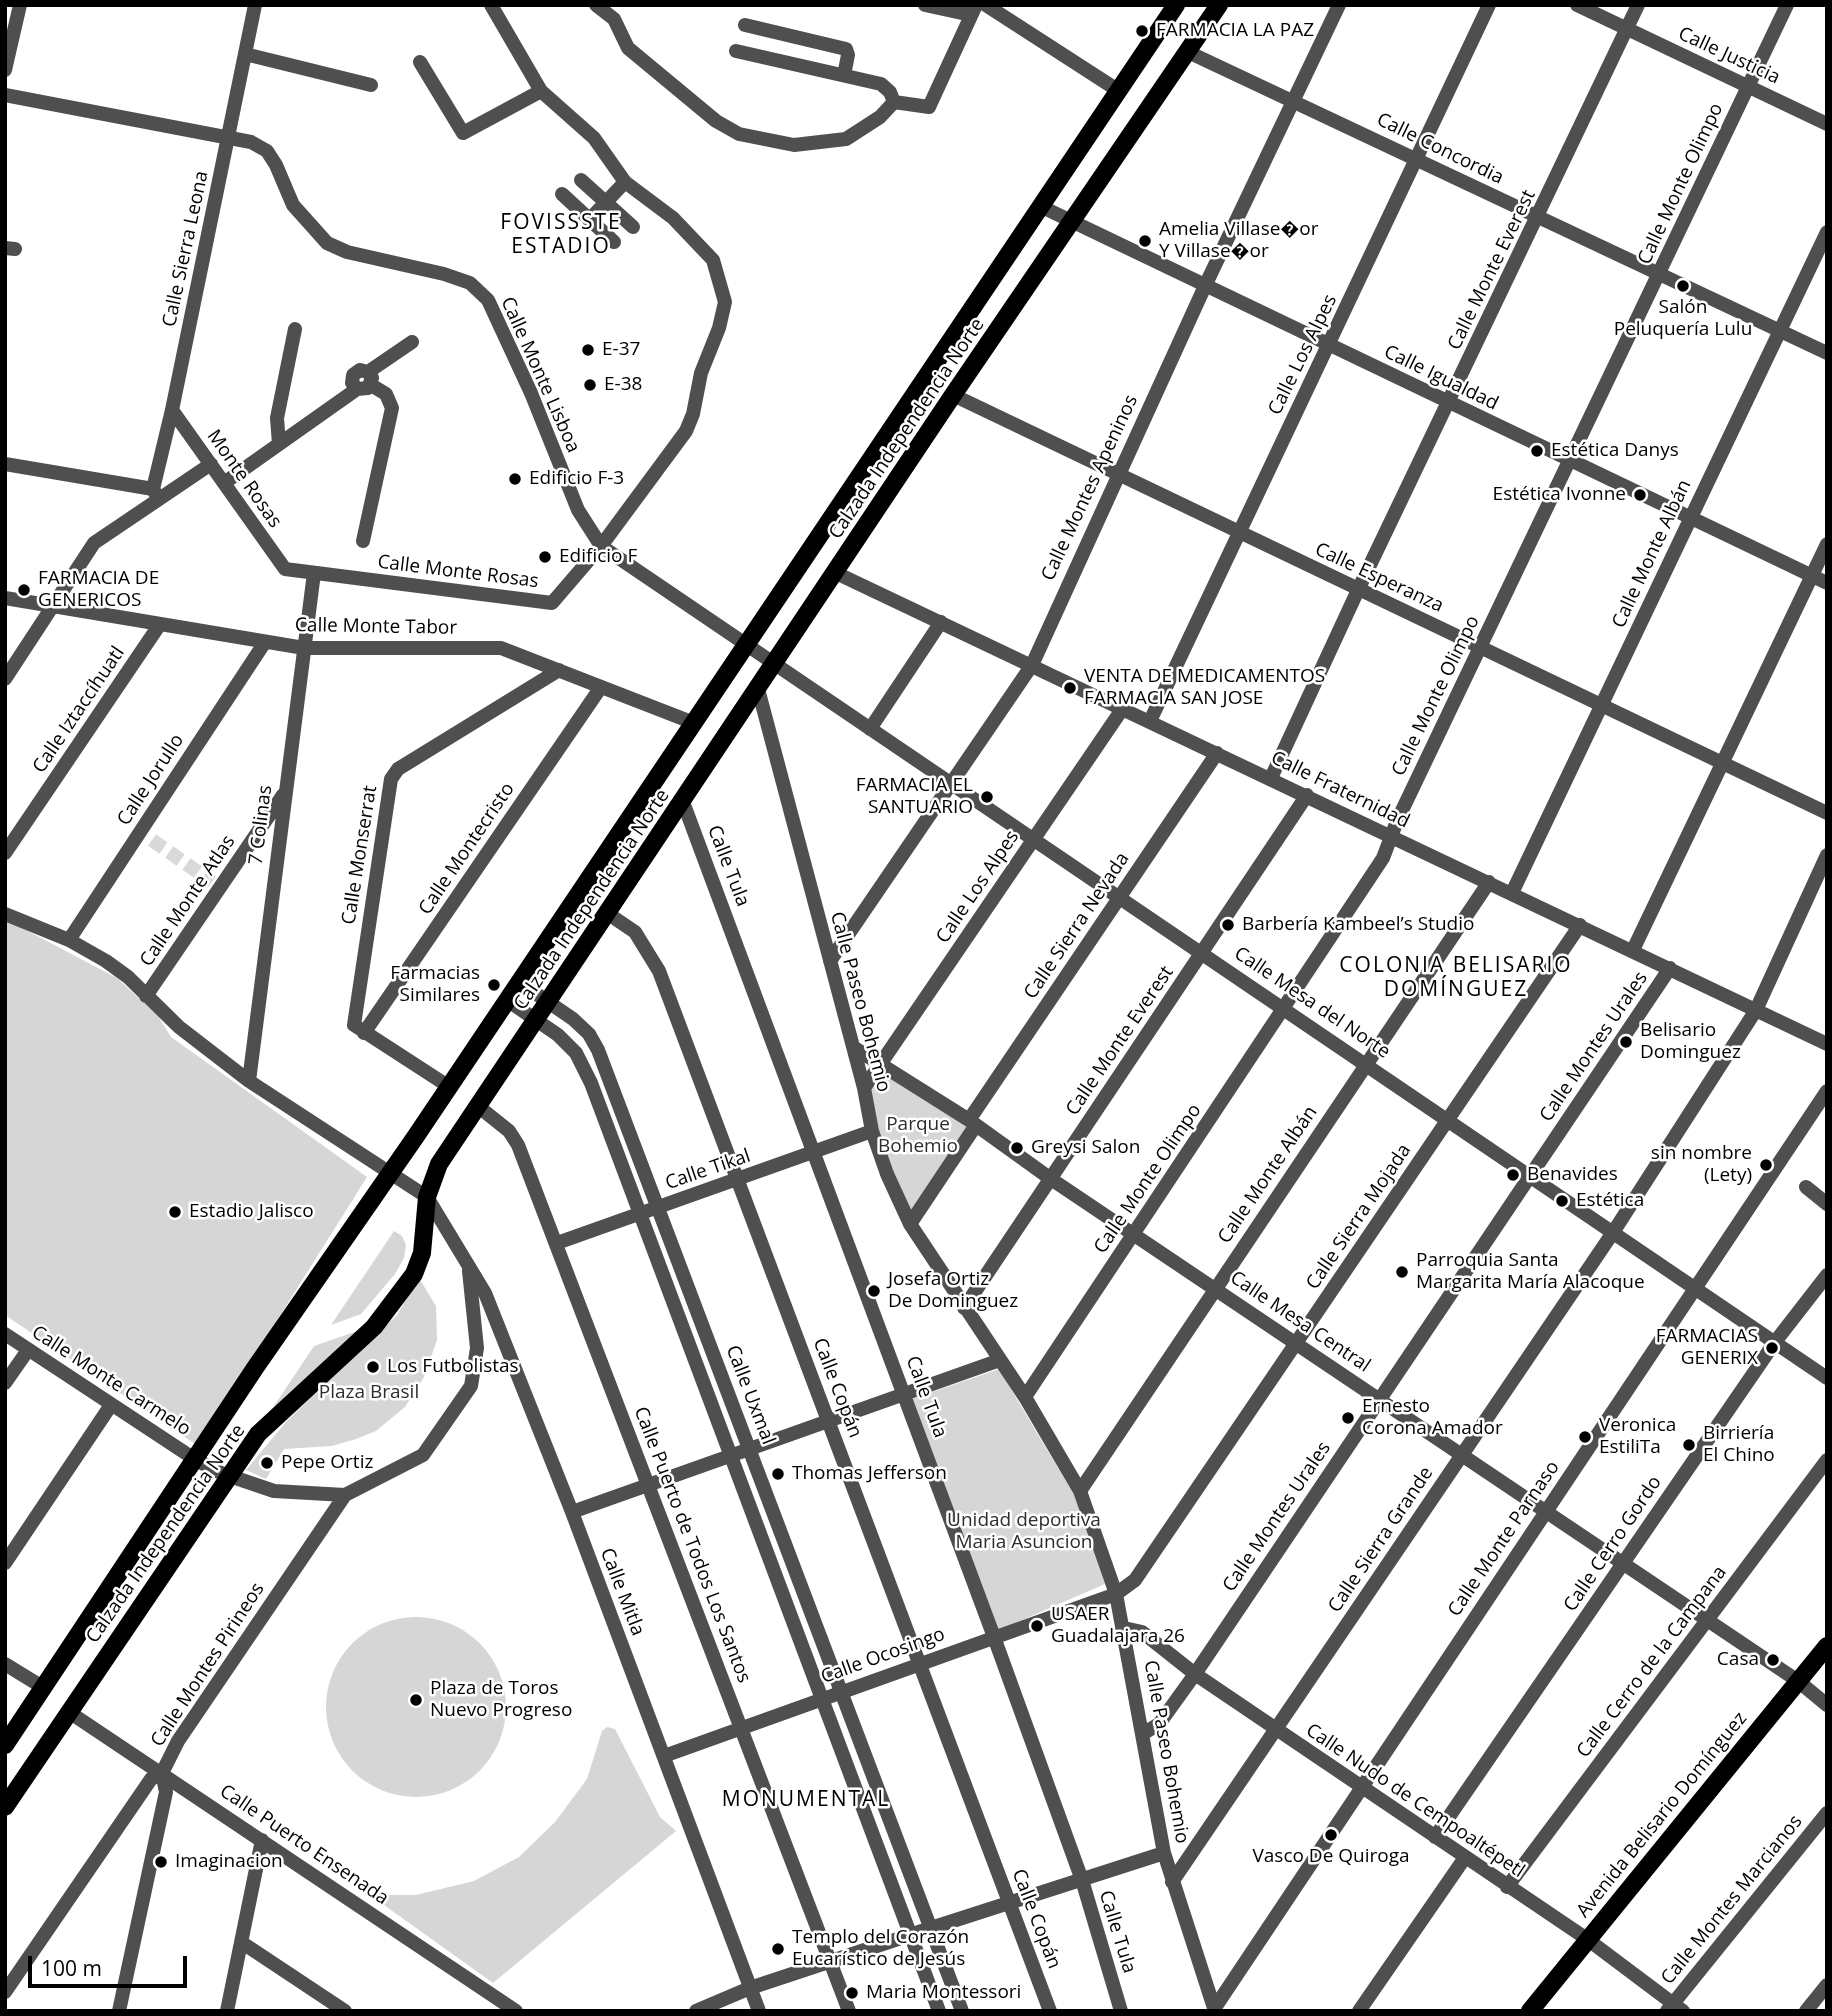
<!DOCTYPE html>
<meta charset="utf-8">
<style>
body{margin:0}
#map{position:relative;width:1832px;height:2016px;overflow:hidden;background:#fff;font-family:"Open Sans",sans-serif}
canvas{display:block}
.frame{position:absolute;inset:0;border:7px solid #000;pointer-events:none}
.scale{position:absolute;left:28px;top:1956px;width:159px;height:32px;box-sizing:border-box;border:4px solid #000;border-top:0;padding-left:9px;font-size:21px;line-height:24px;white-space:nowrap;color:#000;-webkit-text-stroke:5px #fff;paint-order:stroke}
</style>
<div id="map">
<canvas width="1832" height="2016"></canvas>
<div class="frame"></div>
<div class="scale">100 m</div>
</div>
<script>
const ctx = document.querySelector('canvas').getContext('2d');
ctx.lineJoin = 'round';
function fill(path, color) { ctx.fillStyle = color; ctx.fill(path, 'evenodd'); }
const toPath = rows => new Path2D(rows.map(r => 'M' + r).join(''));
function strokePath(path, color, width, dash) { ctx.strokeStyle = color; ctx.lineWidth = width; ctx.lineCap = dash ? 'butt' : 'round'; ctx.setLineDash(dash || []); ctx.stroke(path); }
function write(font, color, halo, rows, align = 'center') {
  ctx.font = font + ' "Open Sans",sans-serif'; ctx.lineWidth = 5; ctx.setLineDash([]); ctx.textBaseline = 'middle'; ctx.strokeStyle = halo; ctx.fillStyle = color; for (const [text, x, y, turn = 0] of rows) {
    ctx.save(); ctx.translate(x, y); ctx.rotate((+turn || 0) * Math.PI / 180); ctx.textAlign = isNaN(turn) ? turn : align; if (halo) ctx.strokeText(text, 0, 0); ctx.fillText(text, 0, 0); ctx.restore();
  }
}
fill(toPath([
 [5,919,117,978,158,1016,171,1037,367,1177,198,1446,5,1315],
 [886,1074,973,1126,910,1219,887,1167,869,1087],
 [394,1231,402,1236,406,1245,404,1258,395,1274,361,1314,331,1325],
 [419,1278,436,1306,437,1340,424,1377,405,1407,376,1431,356,1439,332,1446,284,1449,266,1479,246,1470,286,1422,397,1315],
 [363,1329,264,1421,314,1346],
 [999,1369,1074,1495,1105,1584,997,1631,912,1399],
 '326 1707a90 90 0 1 1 180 0a90 90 0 1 1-180 0Z',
 [607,1727,615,1729,660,1817,676,1831,493,1983,370,1895,416,1895,474,1881,519,1857,555,1822,587,1779,602,1731]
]), '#d6d6d6');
strokePath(toPath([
 [152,840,212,882]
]), '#d9d9d9', 14, [14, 7]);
strokePath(toPath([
 [596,5,614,19,628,48,716,121,739,134,794,145,846,139,880,117,894,102,929,107,976,5],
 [925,5,971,15],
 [986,5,1119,91],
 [1577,5,1827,124],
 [745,25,846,49,848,55,844,75],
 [736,51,881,84,890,92,894,102],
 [1188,52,1827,353],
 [245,54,371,85],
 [420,62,463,133,541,91],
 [5,70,20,5],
 [5,95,251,142,267,151,276,165,293,205,327,243,347,252,444,274,470,283,488,300,531,393,578,510,601,546,1827,1378],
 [581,180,633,227],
 [562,194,614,242],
 [1040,206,1827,583],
 [589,220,625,182],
 [5,248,15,249],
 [368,372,412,342],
 [953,395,1827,813],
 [172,410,285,569,552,603,601,546,686,431,693,414,701,373,719,328,725,302,713,260,673,218,625,182,594,138,541,91,491,5],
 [279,444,277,418,295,329],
 [5,464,153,489],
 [224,483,357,389,368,388,372,378,368,372,360,370,353,375,352,383,357,389],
 [158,498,153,489,172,410,255,5],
 [363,541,392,408,386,394,371,385],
 [836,573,1827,1044],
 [5,598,304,648,501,648,694,723],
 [5,679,94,543,211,464],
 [758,689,864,1088,872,1131,887,1174,910,1224,1025,1397,1080,1491,1116,1594,1164,1853,1215,2011],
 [1150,721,1489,5],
 [870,729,941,622],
 [1271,778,1358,590,1638,5],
 [683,802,994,1637,1082,1880,1121,2011],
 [5,853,160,624],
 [1512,893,1827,232],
 [607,913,635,932,659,971,1050,2011],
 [5,914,69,940,106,961,128,977,179,1027,249,1081,427,1197,485,1293,572,1512,759,2011],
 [69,940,265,642],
 [1633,950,1827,544],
 [830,961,1032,665,1205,286,1339,5],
 [519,982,573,1019,589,1034,598,1050,962,2011],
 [146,996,283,795],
 [507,1000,558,1035,576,1053,591,1083,939,2011],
 [364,1033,601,687],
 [853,1047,969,1120,1051,1179,1798,1681,1827,1705],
 [249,1081,314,573],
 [448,1086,354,1025,391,779,398,769,559,670],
 [864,1088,1123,708],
 [479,1107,509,1131,518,1145,849,2011],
 [969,1120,1217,753],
 [1806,1187,1827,1204],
 [910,1224,976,1125],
 [557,1243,872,1131],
 [964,1308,1307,795],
 [5,1334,196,1460,221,1473,274,1491,345,1495,423,1455,471,1386,477,1348,469,1271],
 [5,1383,28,1350],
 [1025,1397,1383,858,1397,821,1787,5],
 [1080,1491,1489,882],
 [572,1512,1000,1360],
 [5,1563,111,1405],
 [1124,1628,1142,1632,1195,1674,1587,1939,1683,2011],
 [5,1664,44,1688],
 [69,1712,516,2011],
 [1144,1733,1159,1724,1195,1674,1670,968],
 [664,1756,1116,1594,1135,1580,1580,925],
 [1435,1837,1775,1342,1827,1275],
 [1172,1882,1614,1231,1756,1010,1827,855],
 [1507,1887,1827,1460],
 [241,1942,345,2011],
 [5,1992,151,1779,162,1773,178,1741,345,1495],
 [1214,2009,1827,1091],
 [119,2011,166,1792,162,1773],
 [227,2011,262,1840],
 [696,2011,750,1988,931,1928,1164,1853],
 [1359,2011,1464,1859],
 [1667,2011,1827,1813],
 [1806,2011,1827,1985]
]), '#4f4f4f', 14);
strokePath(toPath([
 [5,1745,255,1368,416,1136,1176,5],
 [5,1807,258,1434,374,1327,414,1274,422,1253,427,1197,439,1164,953,395,1219,5],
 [1530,2011,1827,1646]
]), '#000', 18);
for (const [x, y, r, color] of [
 [1142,31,7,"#000"],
 [1145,241,7,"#000"],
 [1683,286,7,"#000"],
 [588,350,7,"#000"],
 [590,385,7,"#000"],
 [1537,451,7,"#000"],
 [515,479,7,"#000"],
 [1640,495,7,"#000"],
 [545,557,7,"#000"],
 [24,590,7,"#000"],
 [1070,688,7,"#000"],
 [987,797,7,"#000"],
 [1228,925,7,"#000"],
 [494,985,7,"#000"],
 [1626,1042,7,"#000"],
 [1017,1148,7,"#000"],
 [1766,1165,7,"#000"],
 [1513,1175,7,"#000"],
 [1562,1201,7,"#000"],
 [175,1212,7,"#000"],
 [1402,1272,7,"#000"],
 [874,1291,7,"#000"],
 [1772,1348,7,"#000"],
 [373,1367,7,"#000"],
 [1348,1418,7,"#000"],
 [1585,1437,7,"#000"],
 [1689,1445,7,"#000"],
 [267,1463,7,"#000"],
 [778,1474,7,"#000"],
 [1037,1626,7,"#000"],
 [1773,1660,7,"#000"],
 [416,1700,7,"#000"],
 [1331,1835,7,"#000"],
 [161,1862,7,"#000"],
 [778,1949,7,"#000"],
 [852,1993,7,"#000"]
]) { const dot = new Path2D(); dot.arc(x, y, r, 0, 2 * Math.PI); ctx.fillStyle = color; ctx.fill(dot); strokePath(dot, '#fff', 2.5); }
write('19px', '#000', '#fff', [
 ["FARMACIA LA PAZ",1156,31],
 ["Amelia Villase�or",1159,230],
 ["Y Villase�or",1159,252],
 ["Salón",1683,308,"center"],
 ["Peluquería Lulu",1683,330,"center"],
 ["E-37",602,350],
 ["E-38",604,385],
 ["Estética Danys",1551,451],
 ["Edificio F-3",529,479],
 ["Estética Ivonne",1626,495,"right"],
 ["Edificio F",559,557],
 ["FARMACIA DE",38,579],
 ["GENERICOS",38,601],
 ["VENTA DE MEDICAMENTOS",1084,677],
 ["FARMACIA SAN JOSE",1084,699],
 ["FARMACIA EL",973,786,"right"],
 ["SANTUARIO",973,808,"right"],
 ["Barbería Kambeel’s Studio",1242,925],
 ["Farmacias",480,974,"right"],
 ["Similares",480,996,"right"],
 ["Belisario",1640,1031],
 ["Dominguez",1640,1053],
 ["Greysi Salon",1031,1148],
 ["sin nombre",1752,1154,"right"],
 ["(Lety)",1752,1176,"right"],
 ["Benavides",1527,1175],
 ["Estética",1576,1201],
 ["Estadio Jalisco",189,1212],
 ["Parroquia Santa",1416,1261],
 ["Margarita María Alacoque",1416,1283],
 ["Josefa Ortiz",888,1280],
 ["De Dominguez",888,1302],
 ["FARMACIAS",1758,1337,"right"],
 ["GENERIX",1758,1359,"right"],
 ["Los Futbolistas",387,1367],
 ["Ernesto",1362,1407],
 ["Corona Amador",1362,1429],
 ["Veronica",1599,1426],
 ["EstiliTa",1599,1448],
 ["Birriería",1703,1434],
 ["El Chino",1703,1456],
 ["Pepe Ortiz",281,1463],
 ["Thomas Jefferson",792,1474],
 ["USAER",1051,1615],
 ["Guadalajara 26",1051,1637],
 ["Casa",1759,1660,"right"],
 ["Plaza de Toros",430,1689],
 ["Nuevo Progreso",430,1711],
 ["Vasco De Quiroga",1331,1857,"center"],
 ["Imaginacion",175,1862],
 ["Templo del Corazón",792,1938],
 ["Eucarístico de Jesús",792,1960],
 ["Maria Montessori",866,1993]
], 'left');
write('19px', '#000', '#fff', [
 ["Calle Justicia",1729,56,25],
 ["Calle Concordia",1440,149,26],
 ["Calle Monte Olimpo",1681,184,-65],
 ["Calle Sierra Leona",186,249,-78],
 ["Calle Monte Everest",1492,270,-64],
 ["Calle Los Alpes",1303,355,-64],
 ["Calle Monte Lisboa",540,375,66],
 ["Calle Igualdad",1441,378,26],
 ["Calzada Independencia Norte",907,429,-56],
 ["Monte Rosas",244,479,55],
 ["Calle Montes Apeninos",1090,488,-65],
 ["Calle Monte Albán",1652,554,-65],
 ["Calle Monte Rosas",458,572,7],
 ["Calle Esperanza",1379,578,25],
 ["Calle Monte Tabor",376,627,1],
 ["Calle Monte Olimpo",1436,696,-64],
 ["Calle Iztaccíhuatl",79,710,-56],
 ["Calle Jorullo",151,780,-57],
 ["Calle Fraternidad",1340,790,26],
 ["7 Colinas",261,825,-83],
 ["Calle Montecristo",467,849,-56],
 ["Calle Monserrat",360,855,-81],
 ["Calle Tula",728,866,69],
 ["Calle Los Alpes",978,887,-56],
 ["Calzada Independencia Norte",592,900,-56],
 ["Calle Monte Atlas",188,901,-56],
 ["Calle Sierra Nevada",1077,926,-56],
 ["Calle Paseo Bohemio",860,1002,75],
 ["Calle Mesa del Norte",1312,1003,34],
 ["Calle Monte Everest",1120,1041,-56],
 ["Calle Montes Urales",1594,1047,-56],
 ["Calle Tikal",708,1170,-19],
 ["Calle Monte Albán",1268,1175,-56],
 ["Calle Monte Olimpo",1148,1179,-56],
 ["Calle Sierra Mojada",1359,1217,-56],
 ["Calle Mesa Central",1300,1322,34],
 ["Calle Monte Carmelo",111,1381,33],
 ["Calle Copán",837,1388,69],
 ["Calle Uxmal",750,1395,69],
 ["Calle Tula",926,1397,70],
 ["Calle Montes Urales",1277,1517,-56],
 ["Calzada Independencia Norte",166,1534,-55],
 ["Calle Monte Parnaso",1504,1539,-56],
 ["Calle Sierra Grande",1381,1540,-56],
 ["Calle Cerro Gordo",1613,1544,-56],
 ["Calle Puerto de Todos Los Santos",692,1545,69],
 ["Calle Mitla",622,1592,69],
 ["Calle Ocosingo",883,1656,-20],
 ["Calle Cerro de la Campana",1652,1662,-53],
 ["Calle Montes Pirineos",208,1665,-57],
 ["Calle Paseo Bohemio",1166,1752,80],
 ["Calle Nudo de Cempoaltépetl",1415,1801,34],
 ["Avenida Belisario Domínguez",1662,1815,-51],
 ["Calle Puerto Ensenada",304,1845,34],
 ["Calle Montes Marcianos",1732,1900,-51],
 ["Calle Copán",1036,1919,69],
 ["Calle Tula",1117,1932,73]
]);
write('19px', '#2d2d2d', '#fff', [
 ["Parque",918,1125],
 ["Bohemio",918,1147],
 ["Plaza Brasil",369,1393],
 ["Unidad deportiva",1024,1521],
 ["Maria Asuncion",1024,1543]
]);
ctx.letterSpacing = '2px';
write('21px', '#000', '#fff', [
 ["FOVISSSTE",561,223],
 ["ESTADIO",561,247],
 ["COLONIA BELISARIO",1456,966],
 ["DOMÍNGUEZ",1456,990],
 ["MONUMENTAL",806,1800]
]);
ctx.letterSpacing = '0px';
</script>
